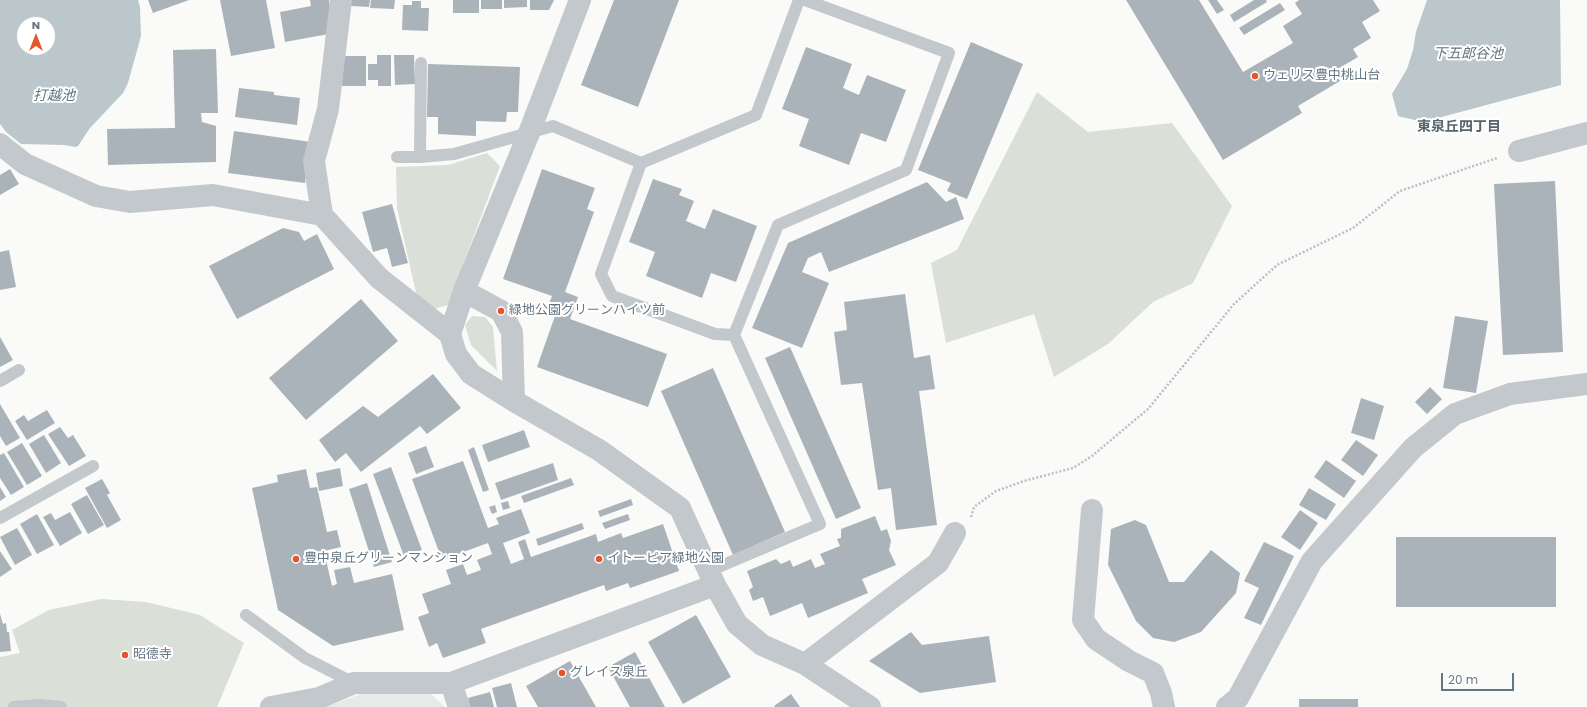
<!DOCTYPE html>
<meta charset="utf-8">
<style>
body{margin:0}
#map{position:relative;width:1587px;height:707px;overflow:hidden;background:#fafaf8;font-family:Poppins,sans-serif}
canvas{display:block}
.north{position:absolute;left:16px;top:16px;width:40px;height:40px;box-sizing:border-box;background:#fff;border:1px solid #c1c8cd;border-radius:50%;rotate:0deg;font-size:11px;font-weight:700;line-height:16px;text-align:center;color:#657683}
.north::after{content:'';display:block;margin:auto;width:14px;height:18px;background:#e4572e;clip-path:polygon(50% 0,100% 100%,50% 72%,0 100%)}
.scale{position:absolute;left:1441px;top:673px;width:73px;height:18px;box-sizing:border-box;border:2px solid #657683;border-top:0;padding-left:5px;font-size:12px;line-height:14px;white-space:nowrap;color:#657683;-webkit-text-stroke:3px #fff;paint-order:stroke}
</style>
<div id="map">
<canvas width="1587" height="707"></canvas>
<div class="north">N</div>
<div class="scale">20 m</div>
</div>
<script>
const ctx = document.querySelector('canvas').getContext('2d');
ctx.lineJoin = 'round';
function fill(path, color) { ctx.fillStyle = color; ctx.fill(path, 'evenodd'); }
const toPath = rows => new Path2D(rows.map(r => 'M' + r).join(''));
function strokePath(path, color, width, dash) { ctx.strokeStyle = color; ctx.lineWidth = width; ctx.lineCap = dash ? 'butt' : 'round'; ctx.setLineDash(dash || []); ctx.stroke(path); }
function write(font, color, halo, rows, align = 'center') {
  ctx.font = font + ' Poppins,"Noto Sans JP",sans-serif'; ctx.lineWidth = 4; ctx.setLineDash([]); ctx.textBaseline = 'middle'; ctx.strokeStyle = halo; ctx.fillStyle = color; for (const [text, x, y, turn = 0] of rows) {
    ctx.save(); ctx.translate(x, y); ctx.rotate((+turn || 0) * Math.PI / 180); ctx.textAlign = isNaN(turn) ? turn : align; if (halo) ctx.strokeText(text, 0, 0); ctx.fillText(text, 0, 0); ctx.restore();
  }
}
fill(toPath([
 [430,693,445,707,325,707,361,694]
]), '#e8e9e9');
fill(toPath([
 [1037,92,1088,132,1172,123,1232,206,1193,283,1153,302,1108,344,1054,377,1034,314,946,343,931,263,957,250],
 [487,153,500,166,448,305,434,309,416,293,397,208,396,167,448,165],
 [472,316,485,317,493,327,497,371,471,345,465,325],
 [101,599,146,602,200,615,244,643,217,707,0,707,0,657,20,653,12,630,49,610]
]), '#dadfd7');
fill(toPath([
 [0,0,138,0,140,7,141,36,128,83,123,93,90,128,78,146,75,147,64,145,21,144,6,132,0,124],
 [24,24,48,24,48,48,24,48],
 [1427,0,1560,0,1561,85,1423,122,1398,116,1392,94,1407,69,1413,50,1416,32]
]), '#bbc7cb');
fill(toPath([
 [148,0,189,0,153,13],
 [220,0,266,0,275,48,231,56],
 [310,0,329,0,334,33,285,42,280,12,311,6],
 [351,0,370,0,369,7,351,6],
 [371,0,395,0,394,9,370,8],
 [453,0,479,0,479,13,453,13],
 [481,0,502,0,502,9,481,9],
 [504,0,527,0,527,7,504,8],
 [530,0,554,0,549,10,530,10],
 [614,0,679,0,638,107,581,85],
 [1126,0,1199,0,1243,72,1293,43,1283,26,1302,14,1295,3,1299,0,1373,0,1380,11,1362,22,1371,38,1353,49,1358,57,1334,71,1340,81,1298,106,1302,113,1223,160],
 [1208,0,1217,0,1224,10,1217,14],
 [1254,0,1266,0,1267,2,1234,22,1230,15],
 [412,1,421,1,421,8,429,8,428,31,402,30,403,5,412,5],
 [1280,3,1285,10,1244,35,1239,28],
 [971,42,1023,64,967,199,947,191,951,183,918,170],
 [806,47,852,64,843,88,859,95,867,75,906,90,886,142,861,133,849,165,799,146,809,119,782,109],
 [216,49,218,113,201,113,202,122,216,126,216,162,108,165,107,129,175,128,173,50],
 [377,55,391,55,391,86,378,86,378,80,368,80,368,64,377,64],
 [394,55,414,55,415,84,395,85],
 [343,56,366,56,366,86,342,86],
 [428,64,520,67,518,112,507,112,506,122,476,121,476,136,438,134,438,117,427,117],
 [239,88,274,92,274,95,300,98,297,125,235,117],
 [234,131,311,142,305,183,228,173],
 [10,169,19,184,0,195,0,175],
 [542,169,595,188,587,209,594,212,565,292,578,297,570,319,667,354,648,407,537,367,556,313,547,309,552,296,503,279],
 [653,179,682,189,679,195,694,201,686,221,705,229,713,209,757,226,736,282,711,273,702,298,646,276,655,252,629,242],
 [1555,181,1563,352,1503,355,1494,184],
 [927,182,946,202,956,197,964,219,829,272,821,252,808,258,802,272,829,283,802,348,752,328,788,243],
 [392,204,408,263,392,267,387,248,373,252,362,212],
 [283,228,299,232,304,241,317,234,334,269,237,319,209,266],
 [9,250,16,287,0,290,0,252],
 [905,294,914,358,930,355,935,389,919,391,937,525,896,530,891,488,878,490,862,383,841,385,834,332,847,330,844,302],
 [361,299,398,341,306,420,269,378],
 [1455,316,1488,321,1476,393,1443,388],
 [0,337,13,360,0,367],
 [790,347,861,508,836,519,765,358],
 [713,368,785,532,733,555,661,391],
 [433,374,461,408,427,434,420,426,361,472,346,453,335,462,319,440,363,406,378,417],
 [1430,387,1442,399,1427,414,1415,402],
 [1361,398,1384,406,1374,440,1351,433],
 [0,404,20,438,6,446,0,436],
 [47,410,55,423,27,440,15,421,24,415,28,421],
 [60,427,68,438,73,435,86,456,69,466,48,434],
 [524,430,530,447,488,462,482,445],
 [44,435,61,463,46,473,29,444],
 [1356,440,1378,455,1363,476,1341,460],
 [22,443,42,476,27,485,7,452],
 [426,446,434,467,416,474,408,453],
 [474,447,489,490,483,492,468,450],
 [4,453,24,487,11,495,0,478,0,455],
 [1326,460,1356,481,1344,498,1314,477],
 [463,461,488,528,499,524,496,518,521,509,530,533,503,543,511,564,524,559,518,542,525,539,531,557,596,534,598,542,621,533,623,538,663,524,679,571,630,588,628,583,606,591,604,585,481,629,486,643,443,658,437,643,429,647,418,617,429,613,422,594,451,584,446,570,463,564,467,575,481,570,477,560,492,554,488,543,442,560,412,479],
 [553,463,558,480,501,500,495,483],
 [391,467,422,550,404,556,373,474],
 [340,468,343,486,319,491,316,473],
 [306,469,310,488,317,487,327,532,337,530,341,547,324,551,332,586,337,584,334,570,350,567,354,583,392,574,404,630,333,646,278,610,252,488,278,482,277,475],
 [571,478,574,485,524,503,521,496],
 [102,479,110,493,107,495,121,520,107,528,85,488],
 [367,483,392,562,374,567,349,489],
 [0,487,6,497,0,501],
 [1309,488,1336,504,1326,520,1299,505],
 [87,495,104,525,88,534,71,504],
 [631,499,633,505,600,517,598,511],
 [508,501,510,508,503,510,501,503],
 [495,505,497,512,492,514,489,507],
 [1300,510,1318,523,1300,550,1281,537],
 [70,512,82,533,60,546,43,517,51,513,55,520],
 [37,514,54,545,37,554,20,524],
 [628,514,630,520,605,529,602,523],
 [875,516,881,531,887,529,891,541,889,550,896,565,862,579,868,593,808,618,802,603,770,616,763,597,753,601,749,590,753,587,747,571,776,559,781,564,790,560,793,567,811,559,815,568,825,564,820,554,840,546,837,539,841,538,841,529],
 [1135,520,1146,525,1169,582,1184,582,1211,550,1240,573,1236,593,1201,632,1174,642,1153,638,1136,621,1108,565,1111,529],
 [582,523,584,529,538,546,536,539],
 [17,528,32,555,15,565,0,537],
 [1396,537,1556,537,1556,607,1396,607],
 [1264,542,1294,556,1261,625,1244,618,1259,588,1244,581],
 [0,551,12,569,0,577],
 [0,614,3,624,6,623,7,632,9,632,11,651,0,652],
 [696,615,731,677,683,704,648,642],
 [911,632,922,645,989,636,996,682,920,693,869,661],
 [635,652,665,707,630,707,608,667],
 [570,661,596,707,538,707,526,686],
 [511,683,517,707,497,707,492,688],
 [490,692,494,707,470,707,468,698],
 [791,694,800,707,775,707,774,706],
 [1299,699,1358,699,1358,707,1299,707]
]), '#aab3b9');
strokePath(toPath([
 [971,517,974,507,996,491,1024,481,1073,468,1092,456,1148,409,1234,304,1277,265,1353,228,1400,191,1497,158]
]), '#bbbfc2', 2.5, [2, 2]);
strokePath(toPath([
 [397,157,420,157,454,154,553,126,641,163,756,115,799,0],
 [420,157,421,63],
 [641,163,601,274,612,296,715,334,734,335],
 [0,381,19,370],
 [0,518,93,466],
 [709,571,820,524,734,335,778,225,906,170,949,53,805,0],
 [246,615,305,658,354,683],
 [14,707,39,705,61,707]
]), '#c3c8cc', 12);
strokePath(toPath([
 [341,0,328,109,314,161,322,215,379,278,450,334],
 [580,0,529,133,464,291,450,334,456,354,471,374,514,401,599,450,680,508,715,585,737,624,762,645,805,664,870,707],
 [0,144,25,164,96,196,130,202,213,195,322,215],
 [1519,151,1587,133],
 [464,291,501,311,512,332,514,401],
 [1092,510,1083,620,1096,639,1129,661,1153,673,1161,693,1164,707],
 [805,664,938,563,955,533],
 [451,683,459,707],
 [271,707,319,698,354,683,451,683,715,585],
 [1227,707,1238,698,1312,561,1413,448,1455,414,1510,394,1587,384]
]), '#c3c8cc', 22);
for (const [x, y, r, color] of [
 [1255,76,4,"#e4572e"],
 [501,311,4,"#e4572e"],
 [296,559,4,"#e4572e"],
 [599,559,4,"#e4572e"],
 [125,655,4,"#e4572e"],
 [562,673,4,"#e4572e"]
]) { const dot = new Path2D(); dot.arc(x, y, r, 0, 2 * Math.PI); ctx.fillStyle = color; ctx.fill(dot); strokePath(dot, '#fff', 1.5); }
write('13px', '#657683', '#fff', [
 ["ウェリス豊中桃山台",1263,76],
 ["緑地公園グリーンハイツ前",509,311],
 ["豊中泉丘グリーンマンション",304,559],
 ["イトーピア緑地公園",607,559],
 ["昭德寺",133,655],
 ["グレイス泉丘",570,673]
], 'left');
write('italic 14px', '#60757c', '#fff', [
 ["下五郎谷池",1468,54],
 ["打越池",54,96]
]);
write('bold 14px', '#57646e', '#fff', [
 ["東泉丘四丁目",1459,127]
]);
</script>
